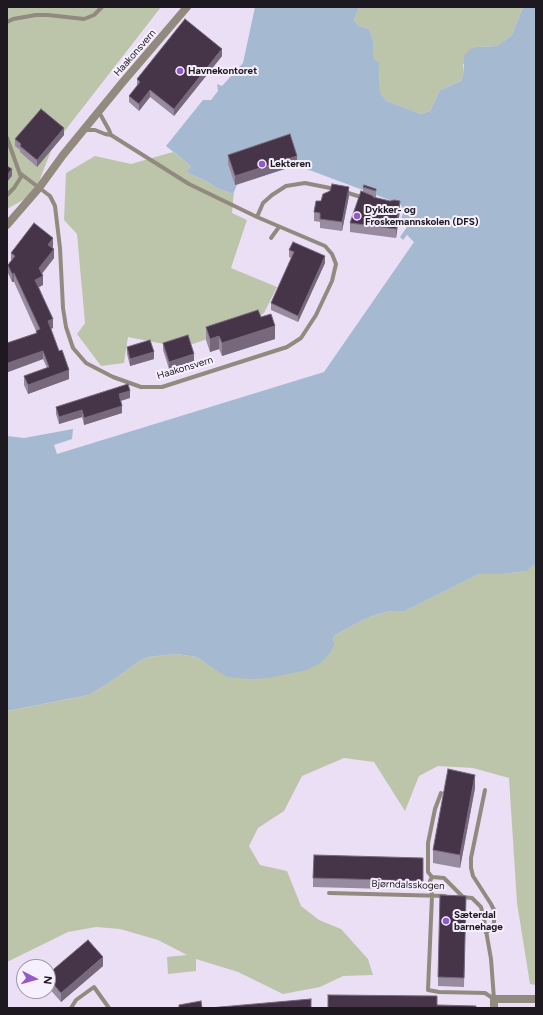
<!DOCTYPE html>
<meta charset="utf-8">
<style>
body{margin:0}
#map{position:relative;width:543px;height:1015px;overflow:hidden;background:#ebdff6;font-family:Figtree,sans-serif}
canvas{display:block}
.frame{position:absolute;inset:0;border:8px solid #1e1921;pointer-events:none}
.north{position:absolute;left:16px;top:959px;width:40px;height:40px;box-sizing:border-box;background:#f6effd;border:1px solid #a099a5;border-radius:50%;rotate:96deg;font-size:11px;font-weight:700;line-height:16px;text-align:center;color:#1e1921}
.north::after{content:'';display:block;margin:auto;width:14px;height:18px;background:#9357ce;clip-path:polygon(50% 0,100% 100%,50% 72%,0 100%)}
</style>
<div id="map">
<canvas width="543" height="1015"></canvas>
<div class="frame"></div>
<div class="north">N</div>
</div>
<script>
const ctx = document.querySelector('canvas').getContext('2d');
ctx.lineJoin = 'round';
function fill(path, color) { ctx.fillStyle = color; ctx.fill(path, 'evenodd'); }
const toPath = rows => new Path2D(rows.map(r => 'M' + r).join(''));
function strokePath(path, color, width, dash) { ctx.strokeStyle = color; ctx.lineWidth = width; ctx.lineCap = dash ? 'butt' : 'round'; ctx.setLineDash(dash || []); ctx.stroke(path); }
function write(font, color, halo, rows, align = 'center') {
  ctx.font = font + ' Figtree,sans-serif'; ctx.lineWidth = 4; ctx.setLineDash([]); ctx.textBaseline = 'middle'; ctx.strokeStyle = halo; ctx.fillStyle = color; for (const [text, x, y, turn = 0] of rows) {
    ctx.save(); ctx.translate(x, y); ctx.rotate((+turn || 0) * Math.PI / 180); ctx.textAlign = isNaN(turn) ? turn : align; if (halo) ctx.strokeText(text, 0, 0); ctx.fillText(text, 0, 0); ctx.restore();
  }
}
fill(toPath([
 [7,7,161,7,53,146,34,194,7,209],
 [359,7,523,7,512,35,497,46,477,47,463,65,464,71,461,81,440,90,430,111,421,114,387,101,382,95,380,91,379,62,374,59,373,40,369,29,359,26,354,20],
 [173,152,191,166,186,172,204,180,217,188,233,194,234,191,232,213,247,220,231,268,277,287,264,313,255,319,230,331,193,344,164,344,128,337,124,363,101,366,77,334,85,323,77,234,64,220,66,173,95,156,131,164],
 [536,564,536,985,530,984,517,903,509,778,473,768,438,766,419,776,405,811,374,762,344,758,302,776,284,811,258,828,249,846,260,865,287,871,301,906,319,920,341,929,368,959,373,975,343,976,320,987,283,994,238,972,196,959,196,971,168,974,167,957,187,955,158,940,120,929,96,927,68,932,7,962,7,711,89,695,110,682,141,660,148,657,176,654,197,657,214,669,322,662,335,645,333,639,335,635,365,619,375,615,391,611,405,611,479,574,502,574,525,571]
]), '#bcc5aa');
fill(toPath([
 [255,7,359,7,354,20,359,26,369,29,373,40,374,59,379,62,380,91,382,95,387,101,421,114,430,111,440,90,461,81,464,71,464,56,470,49,477,47,497,46,512,35,523,7,536,7,536,564,526,571,502,574,479,574,405,611,391,611,375,615,365,619,335,635,333,639,335,645,329,654,322,662,307,670,268,678,250,679,228,677,214,669,197,657,176,654,148,657,141,660,110,682,89,695,7,711,7,436,24,438,73,429,72,439,54,445,57,454,324,372,414,242,407,235,403,240,400,237,407,227,405,221,401,219,404,210,400,204,296,165,237,185,233,194,217,188,204,180,186,172,191,166,166,146,203,100,211,100,218,91,217,84,222,86,243,63]
]), '#a5b9d1');
strokePath(toPath([
 [7,22,13,19,36,15,48,15,84,19,94,15,102,7],
 [99,112,109,130,111,135],
 [7,138,21,177,14,188,7,195],
 [21,174,50,196,55,206,60,248,63,308,66,327,73,348,86,363,113,377,141,387,162,387,287,347,301,338,316,315,332,281,336,264,332,254,325,246,257,217,189,184,111,135,105,134,95,130,84,130],
 [345,192,364,198],
 [257,217,263,203,272,195,286,186,305,183,335,189],
 [271,238,279,227],
 [485,790,471,858,471,868,473,876,491,904,494,910,494,923,491,928,486,933],
 [432,877,428,872,428,843,435,809,441,793],
 [329,893,445,896],
 [462,897,472,898,481,907,484,919,491,959,494,999],
 [463,897,444,878,432,877,430,881,432,896,428,990,439,992,485,993,494,999],
 [71,1008,76,1000,94,987,109,1008]
]), '#928a7f', 4);
strokePath(toPath([
 [7,225,39,188,63,155,122,83,187,7],
 [494,1008,494,999,536,999]
]), '#928a7f', 8);
fill(toPath([
 [222,56,174,116,150,97,139,111,129,102,129,96,137,86,137,79],
 [64,135,37,167,20,152,20,150,15,146,15,139],
 [228,155,297,165,235,185,228,164],
 [363,187,376,189,376,198,400,210,396,238,350,232,350,223,363,192],
 [349,196,342,231,320,228,320,222,314,221,314,212,321,201],
 [53,247,52,248,54,258,42,274,43,285,39,287,53,328,50,329,69,379,28,394,24,385,24,376,47,368,43,359,8,372,7,343,36,333,36,331,14,282,12,282,8,273,8,265,11,261,11,253],
 [289,250,325,263,298,322,271,310,271,303,291,258,289,257],
 [261,317,275,339,222,356,219,349,210,352,206,340,206,327],
 [163,343,194,361,169,369,163,350],
 [127,347,154,359,130,366,127,354],
 [130,398,121,401,122,413,84,425,82,417,59,424,56,414,56,407],
 [475,788,460,868,433,863,433,850],
 [423,867,423,890,313,887,313,878],
 [466,896,464,987,438,986,438,977],
 [103,966,61,1002,48,987,48,974]
]), '#988a9f');
fill(toPath([
 [222,49,222,56,174,116,174,109],
 [150,90,150,97,139,111,139,104],
 [64,128,64,135,37,167,37,160],
 [297,156,297,165,235,185,235,176],
 [12,169,12,176,7,182,7,175],
 [349,187,349,196,342,231,342,222],
 [400,201,400,210,396,238,396,229],
 [53,238,53,247,48,254,48,245],
 [54,249,54,258,39,277,39,268],
 [325,256,325,263,298,322,298,316],
 [14,273,14,282,12,282,12,274],
 [43,276,43,285,35,289,35,280],
 [53,319,53,328,48,330,48,321],
 [275,326,275,339,222,356,222,343],
 [219,336,219,349,210,352,210,339],
 [43,351,43,359,8,372,7,375,7,366,8,363],
 [154,352,154,359,130,366,130,359],
 [194,354,194,361,169,369,169,362],
 [69,370,69,379,28,394,28,385],
 [130,391,130,398,119,401,119,394],
 [122,406,122,413,84,425,84,418],
 [82,410,82,417,59,424,59,417],
 [475,775,475,788,460,868,460,855],
 [103,957,103,966,61,1002,61,993]
]), '#78687c');
const building = toPath([
 [185,19,222,49,174,109,150,90,139,104,129,96,140,82,137,79,185,19],
 [41,109,64,128,37,160,20,146,21,144,15,139,41,109],
 [290,134,297,156,235,176,228,155,290,134],
 [7,166,12,169,7,175,7,166],
 [332,184,349,187,342,222,320,219,320,213,314,212,316,201,321,201,323,194,330,191,332,184],
 [364,185,376,189,376,191,363,187,364,185],
 [361,191,373,196,373,197,390,201,394,200,400,201,396,229,350,223,361,191],
 [34,223,53,238,48,245,54,249,39,268,43,276,35,280,53,319,48,321,59,351,62,350,69,370,28,385,24,376,49,367,43,351,8,363,7,366,7,343,37,333,36,331,40,329,14,273,12,274,8,265,15,256,11,253,34,223],
 [293,242,325,256,298,316,271,303,294,252,289,250,293,242],
 [258,310,261,317,271,314,275,326,222,343,219,336,210,339,206,327,258,310],
 [188,335,194,354,169,362,163,343,188,335],
 [150,340,154,352,130,359,127,347,150,340],
 [128,384,130,391,119,394,122,406,84,418,82,410,59,417,56,407,128,384],
 [448,769,475,775,460,855,433,850,448,769],
 [314,855,423,858,423,881,313,878,314,855],
 [440,895,466,896,464,978,438,977,440,895],
 [88,940,103,957,61,993,48,978,48,974,88,940],
 [328,995,437,996,437,1005,476,1006,476,1008,328,1008,328,995],
 [311,999,311,1008,209,1008,311,999],
 [201,1001,202,1008,179,1008,179,1005,201,1001]
]);
fill(building, '#463548');
strokePath(building, '#78687c', 1);
for (const [x, y, r, color] of [
 [180,71,4,"#9357ce"],
 [262,164,4,"#9357ce"],
 [357,216,4,"#9357ce"],
 [446,921,4,"#9357ce"]
]) { const dot = new Path2D(); dot.arc(x, y, r, 0, 2 * Math.PI); ctx.fillStyle = color; ctx.fill(dot); strokePath(dot, '#f6effd', 1.5); }
write('10px', '#1e1921', '#f6effd', [
 ["Haakonsvern",135,53,-49],
 ["Haakonsvern",185,368,-17],
 ["Bjørndalsskogen",408,885,2]
]);
write('bold 10px', '#1e1921', '#f6effd', [
 ["Havnekontoret",188,71],
 ["Lekteren",270,164],
 ["Dykker- og",365,210],
 ["Froskemannskolen (DFS)",365,222],
 ["Sæterdal",454,915],
 ["barnehage",454,927]
], 'left');
</script>
